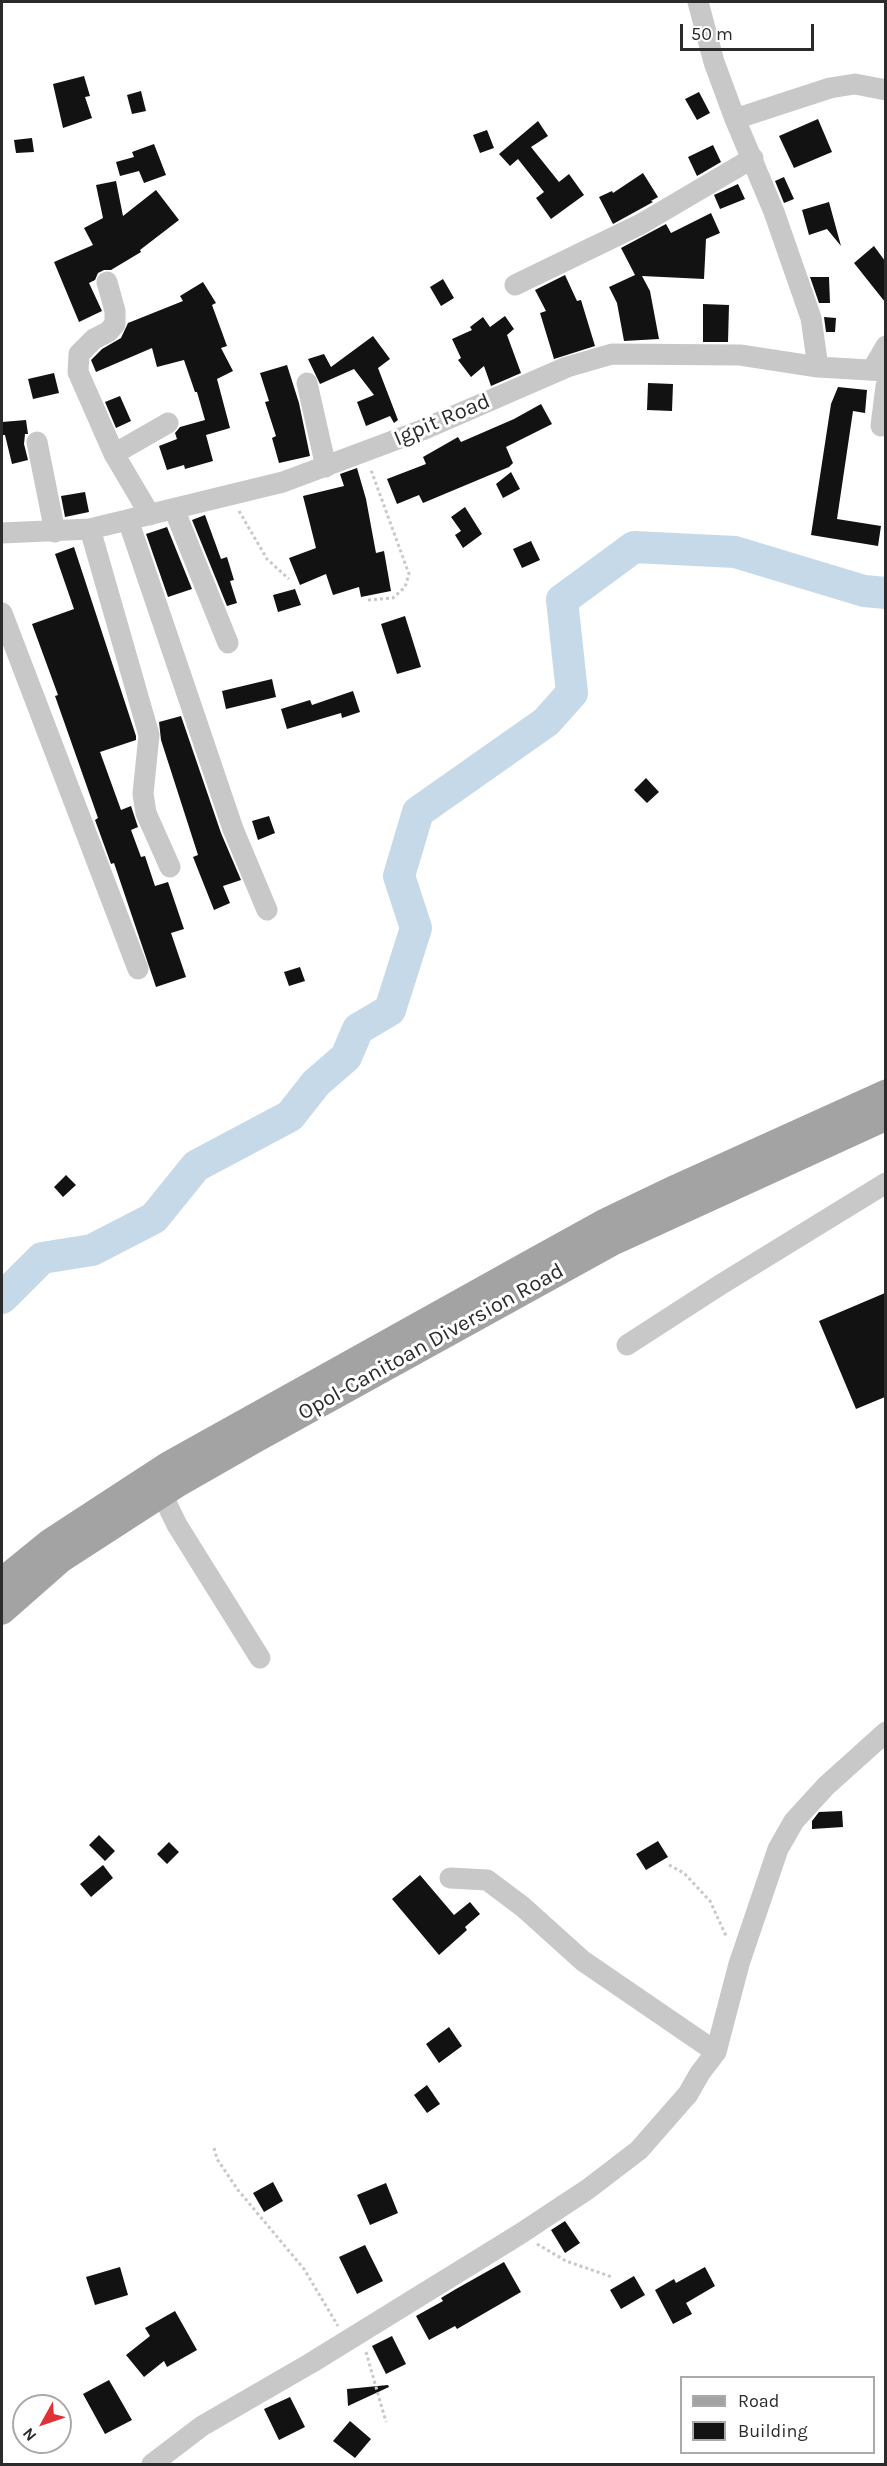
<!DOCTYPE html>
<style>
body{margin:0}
#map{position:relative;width:887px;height:2466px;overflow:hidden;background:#fff;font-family:Karla,sans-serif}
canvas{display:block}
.frame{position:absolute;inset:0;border:3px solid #2b2b2b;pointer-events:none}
.legend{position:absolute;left:680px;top:2376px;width:195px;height:78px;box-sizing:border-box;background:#fff;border:2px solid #aaa;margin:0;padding:8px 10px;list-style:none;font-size:18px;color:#2b2b2b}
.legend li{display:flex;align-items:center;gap:12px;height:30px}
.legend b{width:30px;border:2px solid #aaa}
.north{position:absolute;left:12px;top:2394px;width:60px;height:60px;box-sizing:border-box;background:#fff;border:2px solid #aaa;border-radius:50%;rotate:230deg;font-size:16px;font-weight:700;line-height:24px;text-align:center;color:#2b2b2b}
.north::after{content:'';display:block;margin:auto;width:21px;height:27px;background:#df3136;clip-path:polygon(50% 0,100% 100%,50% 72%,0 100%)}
.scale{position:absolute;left:680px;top:24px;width:134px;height:27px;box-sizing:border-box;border:3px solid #2b2b2b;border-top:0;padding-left:8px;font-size:18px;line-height:21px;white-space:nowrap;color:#2b2b2b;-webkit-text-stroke:4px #fff;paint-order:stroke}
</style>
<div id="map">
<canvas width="887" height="2466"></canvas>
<div class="frame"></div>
<ul class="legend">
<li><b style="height:8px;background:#a3a3a3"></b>Road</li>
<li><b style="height:16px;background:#121212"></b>Building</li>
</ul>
<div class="north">N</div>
<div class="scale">50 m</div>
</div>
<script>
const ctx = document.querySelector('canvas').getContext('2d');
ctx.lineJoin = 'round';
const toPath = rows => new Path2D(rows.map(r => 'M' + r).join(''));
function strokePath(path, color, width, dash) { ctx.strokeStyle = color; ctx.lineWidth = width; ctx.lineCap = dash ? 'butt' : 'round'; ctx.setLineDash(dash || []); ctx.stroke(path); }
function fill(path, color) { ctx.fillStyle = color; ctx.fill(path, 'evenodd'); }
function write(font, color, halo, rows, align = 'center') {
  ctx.font = font + ' Karla,sans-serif'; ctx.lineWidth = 6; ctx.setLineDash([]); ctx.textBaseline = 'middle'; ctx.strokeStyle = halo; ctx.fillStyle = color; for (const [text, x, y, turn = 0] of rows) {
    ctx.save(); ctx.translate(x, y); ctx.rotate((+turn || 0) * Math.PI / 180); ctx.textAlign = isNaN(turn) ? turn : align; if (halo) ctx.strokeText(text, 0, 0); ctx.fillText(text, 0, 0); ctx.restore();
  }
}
strokePath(toPath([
 [2,1298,42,1258,92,1250,154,1218,196,1166,290,1116,316,1083,346,1057,358,1029,390,1010,416,928,399,876,418,812,546,722,572,693,562,600,634,547,735,552,864,591,886,593]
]), '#c5d9e9', 32);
fill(toPath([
 [84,76,90,96,85,97,92,118,63,128,53,84],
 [141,91,146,111,132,114,127,95],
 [699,92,710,113,697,120,685,99],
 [818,119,832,152,794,168,779,136],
 [538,121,548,136,531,147,559,182,569,174,584,195,551,219,536,198,544,192,518,159,510,166,499,154],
 [487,130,494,148,480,153,473,135],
 [32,138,34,152,16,153,14,140],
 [154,144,166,175,144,183,139,171,120,176,116,162,134,157,132,152],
 [713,145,721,162,697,176,688,157],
 [643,173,658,197,651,201,653,202,613,224,599,197,612,191,613,193],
 [784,177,794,199,784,203,775,181],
 [116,181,123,216,156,190,179,220,140,250,141,252,111,270,104,270,98,273,95,280,89,283,102,311,79,322,54,262,93,245,84,228,103,218,96,185],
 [738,184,745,199,720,209,714,195],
 [829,202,841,246,827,229,809,235,802,210],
 [711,213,720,233,706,239,704,279,642,276,650,291,659,339,624,341,617,303,609,287,635,275,621,248,666,224,671,233],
 [874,246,885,261,885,302,854,263],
 [565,275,577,301,581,300,595,346,554,359,540,313,546,311,535,290],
 [810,277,829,277,830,303,819,303],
 [443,279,454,298,441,306,430,287],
 [203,282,216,303,212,305,227,346,221,348,233,371,217,379,230,428,206,435,213,461,185,469,184,465,167,470,159,446,177,439,175,433,180,427,205,420,197,392,195,392,184,360,157,367,152,348,96,372,91,360,102,349,121,338,128,323,183,301,180,296],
 [703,304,729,305,728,342,703,342],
 [505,316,514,329,507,335,521,373,491,386,484,366,471,377,458,360,461,358,452,339,472,330,470,327,483,317,490,327],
 [824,317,836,318,835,332,826,332],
 [373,336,390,359,378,368,398,420,394,423,390,416,366,426,357,402,374,395,354,369,320,384,308,359,324,354,331,367],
 [287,365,299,403,310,456,279,463,272,438,276,436,265,402,269,401,260,373],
 [54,373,59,393,33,399,28,379],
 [648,383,673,384,672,411,647,410],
 [838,387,867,390,865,413,853,411,837,519,881,526,878,546,811,535,831,404],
 [120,396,131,421,116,428,105,402],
 [541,404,552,424,506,447,513,463,509,467,423,503,419,495,397,504,387,479,426,464,423,457,458,437,461,442,514,419],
 [26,420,28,434,25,434,24,444,28,460,12,464,5,435,3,435,2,422],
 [357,468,366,499,376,553,384,551,391,591,361,597,359,587,333,595,326,574,300,585,289,558,316,548,303,496,344,486,340,474],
 [511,472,520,489,503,498,496,484],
 [85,492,89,512,65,517,61,496],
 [465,507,482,534,463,548,455,535,461,531,451,517],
 [205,515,221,559,227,557,234,580,230,581,237,603,227,606,192,520],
 [167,527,192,589,168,597,146,534],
 [531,541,540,560,522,568,513,549],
 [74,547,136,736,136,740,100,752,121,810,131,806,138,827,131,830,141,857,145,856,155,886,168,882,184,929,171,933,186,977,156,987,114,863,111,864,95,820,98,818,55,696,58,695,32,624,74,609,55,554],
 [295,589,301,605,278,612,273,595],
 [405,616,421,667,397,674,381,624],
 [272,679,276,697,226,709,222,691],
 [353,691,360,712,342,718,341,713,287,729,281,709,310,700,312,705],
 [181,716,221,833,241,880,223,886,230,903,214,910,193,857,198,855,161,740,159,722],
 [646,778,659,792,647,803,634,790],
 [269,816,275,833,258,840,252,821],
 [300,967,305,981,289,986,284,972],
 [66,1175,76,1185,63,1197,54,1187],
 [885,1293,885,1397,856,1409,819,1321],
 [842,1811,843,1827,812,1829,812,1821,819,1812],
 [99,1835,115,1851,105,1861,89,1845],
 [658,1841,668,1857,646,1870,636,1854],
 [169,1842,179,1852,167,1864,157,1854],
 [103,1865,113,1878,91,1897,80,1884],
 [420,1875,454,1915,470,1902,480,1914,465,1927,467,1930,439,1955,392,1899],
 [449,2027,462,2046,439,2063,426,2044],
 [427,2085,440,2104,427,2113,414,2095],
 [273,2182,283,2201,264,2212,253,2193],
 [386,2183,398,2213,370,2225,357,2195],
 [565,2221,580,2243,565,2253,551,2230],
 [365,2245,383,2281,357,2294,339,2257],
 [504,2262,521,2292,457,2329,455,2326,429,2340,416,2316,443,2301,441,2298,456,2289],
 [120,2267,128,2295,95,2305,86,2277],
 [705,2267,715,2286,686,2303,692,2314,673,2324,655,2290,674,2279,676,2283],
 [634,2276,645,2295,621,2309,610,2290],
 [175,2311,197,2350,167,2367,164,2361,144,2377,126,2355,150,2336,145,2328],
 [392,2336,406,2364,386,2374,372,2346],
 [109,2380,132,2420,105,2434,83,2394],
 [388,2385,389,2387,348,2406,347,2389],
 [290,2397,305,2427,279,2440,264,2409],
 [350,2421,371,2439,355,2458,333,2441]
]), '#121212');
strokePath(toPath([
 [239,511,267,559,289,579],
 [368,600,393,598,405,587,409,574,371,470],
 [669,1865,684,1873,710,1901,727,1938],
 [214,2148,217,2159,238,2190,304,2269,338,2326],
 [537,2244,566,2261,612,2277],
 [366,2352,386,2422]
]), '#c8c8c8', 3, [3, 3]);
strokePath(toPath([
 [698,2,714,62,735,119,774,212,811,318,818,367],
 [735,119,830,88,855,84,886,90],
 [107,282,115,311,115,324,108,332,94,339,79,354,78,372,114,454,150,515],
 [515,285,641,224,753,158],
 [872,370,886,346],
 [307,383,326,467],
 [881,426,886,386],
 [37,442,55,532],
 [114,454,168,423],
 [174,509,228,643],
 [128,520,233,829,267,910],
 [90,529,149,735,143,794,146,813,170,867],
 [2,533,90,529,283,482,422,430,567,367,612,354,740,355,818,367,886,371],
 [2,613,138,969],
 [627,1345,720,1285,886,1183],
 [162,1494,177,1525,260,1658],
 [450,1878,487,1880,523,1907,583,1961,716,2052],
 [152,2464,202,2426,311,2363,520,2234,588,2189,639,2150,688,2094,700,2073,716,2052,739,1964,778,1849,794,1821,826,1786,886,1732]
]), '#c8c8c8', 21);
strokePath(toPath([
 [2,1581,50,1542,168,1465,536,1260,603,1223,676,1188,886,1093],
 [2,1611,60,1560,179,1483,256,1439,613,1242,886,1117]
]), '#a3a3a3', 27);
write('22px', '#2b2b2b', '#fff', [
 ["Igpit Road",442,420,-23],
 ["Opol-Canitoan Diversion Road",431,1342,-29]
]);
</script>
